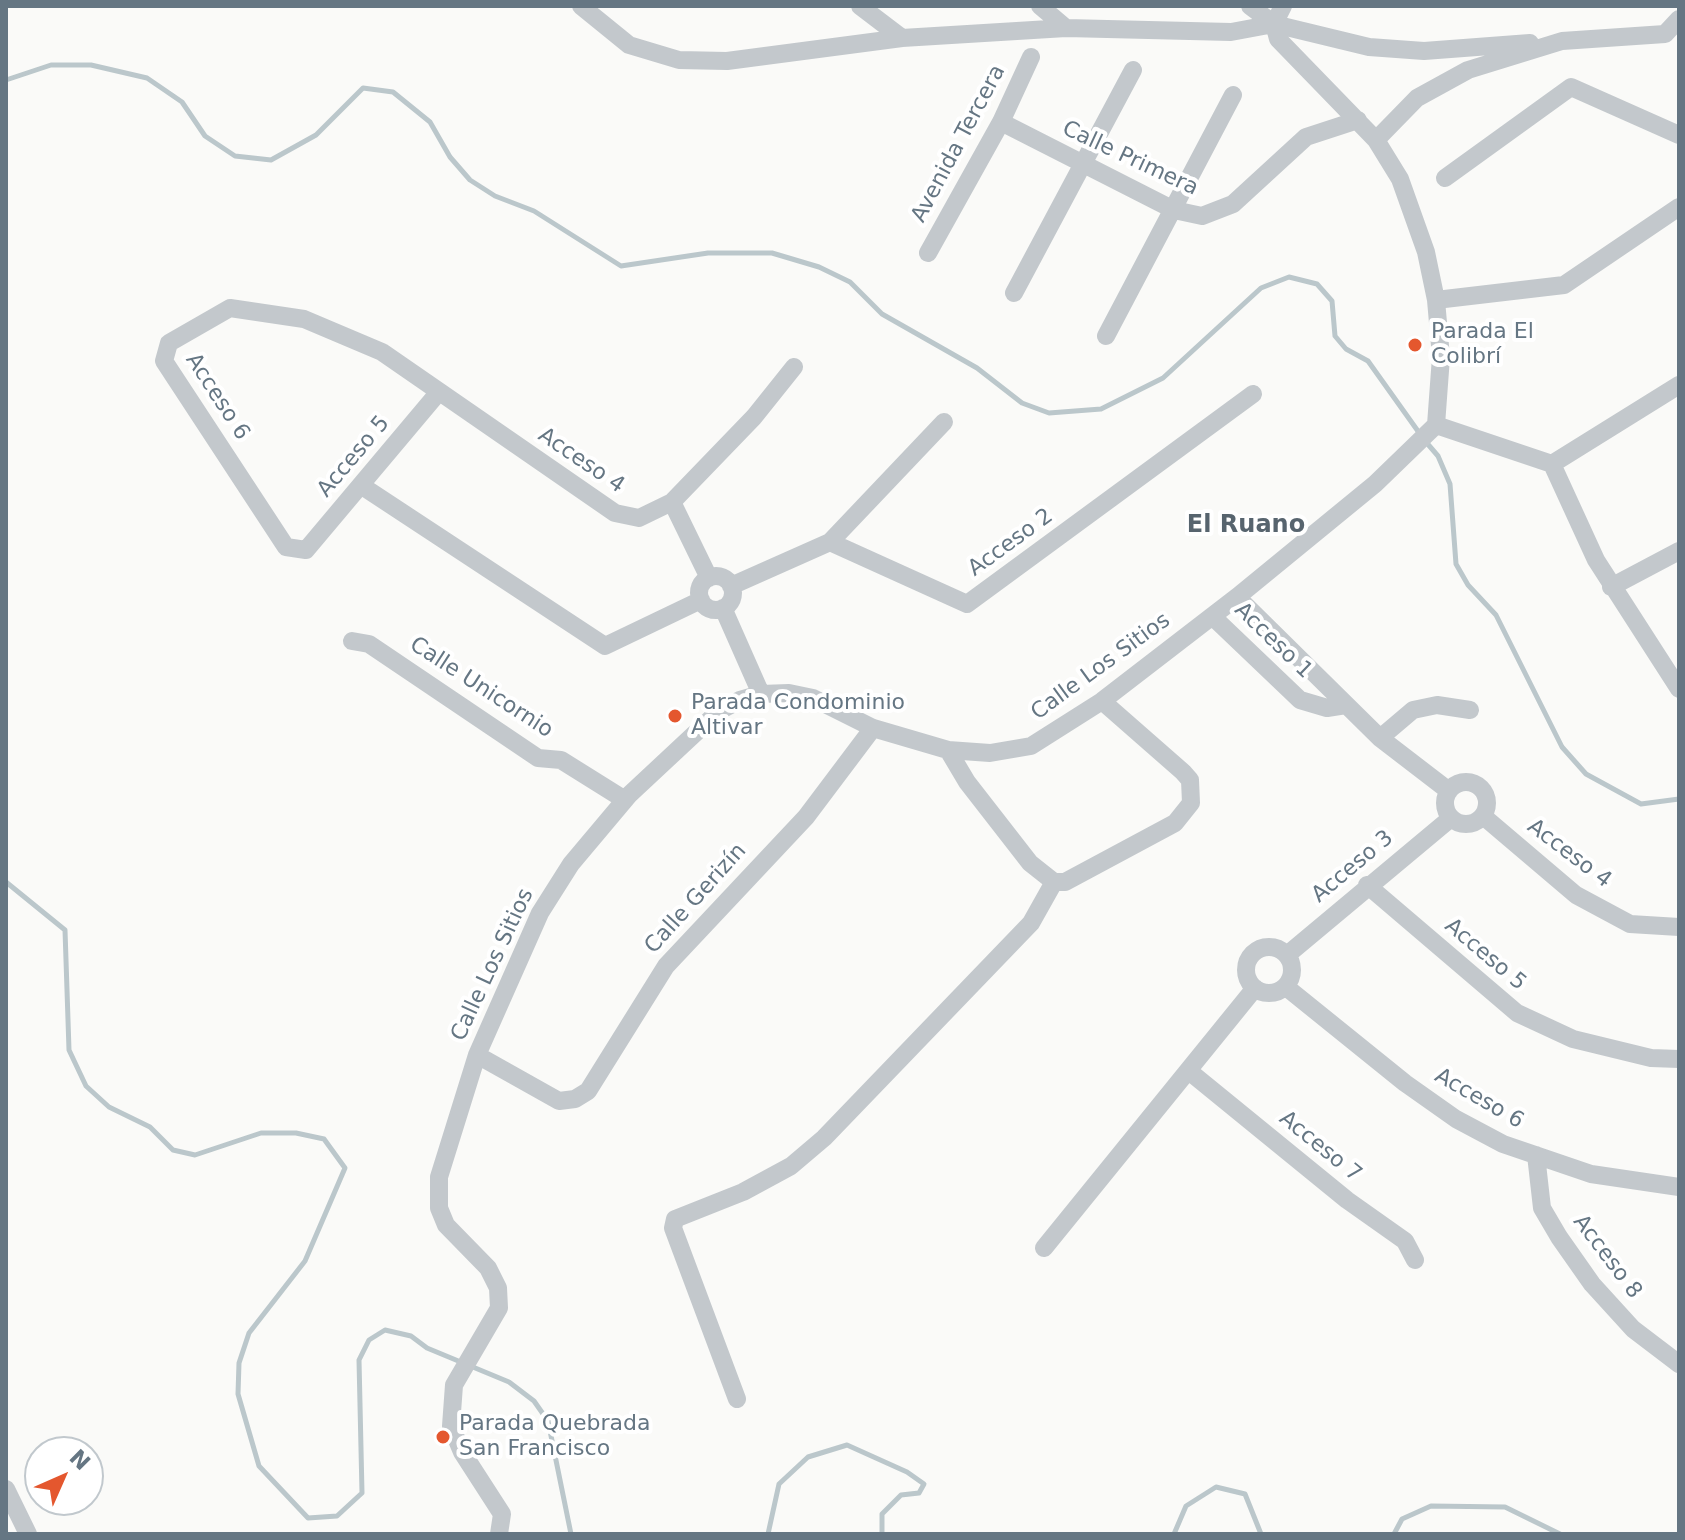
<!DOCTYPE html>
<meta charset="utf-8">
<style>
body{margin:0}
#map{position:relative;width:1685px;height:1540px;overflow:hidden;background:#fafaf8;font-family:"DejaVu Sans",sans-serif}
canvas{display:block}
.frame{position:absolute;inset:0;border:8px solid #657683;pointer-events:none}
.north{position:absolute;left:24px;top:1436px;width:80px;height:80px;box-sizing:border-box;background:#fff;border:2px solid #c1c8cd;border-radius:50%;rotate:45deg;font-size:22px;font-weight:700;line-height:32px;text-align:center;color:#657683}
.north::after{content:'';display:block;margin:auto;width:28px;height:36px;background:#e4572e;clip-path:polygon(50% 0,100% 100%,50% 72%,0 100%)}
</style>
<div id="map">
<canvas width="1685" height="1540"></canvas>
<div class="frame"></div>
<div class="north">N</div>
</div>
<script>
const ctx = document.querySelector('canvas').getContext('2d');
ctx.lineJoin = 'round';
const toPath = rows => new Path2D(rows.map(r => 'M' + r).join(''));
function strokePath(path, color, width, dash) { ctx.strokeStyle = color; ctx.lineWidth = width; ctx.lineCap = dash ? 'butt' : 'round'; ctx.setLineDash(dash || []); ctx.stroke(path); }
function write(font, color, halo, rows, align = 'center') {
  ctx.font = font + ' "DejaVu Sans",sans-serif'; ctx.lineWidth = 8; ctx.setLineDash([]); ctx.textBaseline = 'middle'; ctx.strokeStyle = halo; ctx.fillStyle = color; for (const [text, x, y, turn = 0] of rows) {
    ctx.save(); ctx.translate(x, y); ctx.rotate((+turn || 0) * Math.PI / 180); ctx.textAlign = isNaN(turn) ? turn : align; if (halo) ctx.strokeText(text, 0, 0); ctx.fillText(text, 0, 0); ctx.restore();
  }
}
strokePath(toPath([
 [6,80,51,65,91,65,147,78,182,102,205,136,235,156,271,160,316,135,363,88,393,92,430,122,450,157,470,180,495,196,534,211,621,266,708,253,772,253,819,267,850,282,882,314,977,368,1022,403,1049,413,1101,409,1163,378,1261,288,1289,277,1317,284,1332,301,1335,336,1346,349,1368,361,1420,434],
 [1426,442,1438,456,1450,484,1456,564,1468,585,1496,615,1562,747,1586,774,1641,804,1679,799],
 [6,882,65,930,69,1050,86,1086,109,1107,150,1127,173,1150,195,1155,261,1133,296,1133,324,1139,345,1168,305,1261,249,1333,239,1363,238,1394,259,1466,308,1518,337,1516,362,1493,359,1360,369,1340,385,1330,411,1336,427,1348,509,1382,534,1401,548,1421,571,1534],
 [768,1534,779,1484,808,1457,847,1445,907,1472,924,1484,919,1493,901,1495,882,1514,882,1534],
 [1174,1534,1186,1506,1216,1487,1245,1494,1261,1534],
 [1394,1534,1402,1519,1431,1506,1505,1507,1560,1534]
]), '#bbc7cb', 5);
strokePath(toPath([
 [581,6,629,45,679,60,727,61,902,38,1066,28,1231,32,1274,24],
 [860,6,902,38],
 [1040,6,1066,28],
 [1250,6,1274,24,1369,47,1424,51,1530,43],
 [1001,122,1174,210,1202,216,1233,204,1306,137,1358,120],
 [1376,140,1417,98,1468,70,1562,41,1665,34,1679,19],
 [1445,178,1571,87,1679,135],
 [928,253,1001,122,1031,57],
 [1014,293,1133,70],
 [1436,300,1564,285,1679,207],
 [1106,336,1233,95],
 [438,393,306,550,286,547,164,361,169,343,230,308,304,319,382,352,615,513,639,518,672,502,754,417,794,367],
 [1436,425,1552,464,1596,560,1679,689],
 [1552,464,1679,385],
 [362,486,605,646,701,600],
 [672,502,709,578],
 [830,542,944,422],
 '699 593a17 17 0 1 1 34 0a17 17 0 1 1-34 0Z',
 [731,586,830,542,967,604,1253,394],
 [1611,587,1679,551],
 [1237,597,1380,738,1449,791],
 [723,608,761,694],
 [1212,616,1300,700,1327,708,1346,705],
 [352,641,369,644,538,758,561,760,625,800],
 [1380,738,1413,710,1437,705,1470,710],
 [948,750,967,782,1030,863,1054,882,1065,882,1175,823,1191,803,1190,780,1183,772,1102,701],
 '1445 803a21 21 0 1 1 42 0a21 21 0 1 1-42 0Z',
 [1483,816,1576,895,1630,924,1679,927],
 [1367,885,1517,1013,1573,1039,1651,1058,1679,1059],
 '1246 970a23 23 0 1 1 46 0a23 23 0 1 1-46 0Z',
 [1287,955,1451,818],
 [1286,987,1405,1083,1456,1119,1503,1144,1591,1174,1679,1187],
 [477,1055,559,1101,575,1099,588,1091,666,966,806,817,873,728],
 [1190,1072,1347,1200,1405,1241,1415,1260],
 [1536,1155,1542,1208,1559,1237,1592,1284,1633,1329,1679,1364],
 [1044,1248,1255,988],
 [737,1399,673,1228,675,1219,743,1192,791,1166,824,1138,1031,923,1054,882],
 [6,1489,28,1534],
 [499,1534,502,1514,462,1452,451,1426,454,1385,499,1308,498,1288,488,1268,446,1225,439,1208,439,1177,477,1055,540,913,571,864,629,795,719,711,740,700,761,694,789,693,813,698,873,728,948,750,990,753,1031,746,1102,701,1237,597,1375,484,1436,425,1441,357,1436,300,1426,252,1400,179,1376,140,1278,39,1274,24,1283,6]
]), '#c3c8cc', 18);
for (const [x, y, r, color] of [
 [1415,345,8,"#e4572e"],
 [675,716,8,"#e4572e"],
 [443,1437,8,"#e4572e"]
]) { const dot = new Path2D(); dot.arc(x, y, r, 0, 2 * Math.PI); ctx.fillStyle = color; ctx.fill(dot); strokePath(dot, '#fff', 3); }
write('22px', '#657683', '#fff', [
 ["Avenida Tercera",959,144,-62],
 ["Calle Primera",1130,159,25],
 ["Acceso 6",217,397,57],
 ["Acceso 5",354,457,-50],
 ["Acceso 4",581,461,34],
 ["Acceso 2",1011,543,-36],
 ["Acceso 1",1273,641,44],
 ["Calle Los Sitios",1101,667,-36],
 ["Calle Unicornio",481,688,33],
 ["Acceso 4",1569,854,37],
 ["Acceso 3",1353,867,-40],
 ["Calle Gerizín",696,899,-48],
 ["Acceso 5",1485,955,40],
 ["Calle Los Sitios",493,965,-65],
 ["Acceso 6",1479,1099,30],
 ["Acceso 7",1320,1147,39],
 ["Acceso 8",1607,1257,53]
]);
write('22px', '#657683', '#fff', [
 ["Parada El",1431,332],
 ["Colibrí",1431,357],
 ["Parada Condominio",691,703],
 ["Altivar",691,728],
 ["Parada Quebrada",459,1424],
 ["San Francisco",459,1449]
], 'left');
write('bold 24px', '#57646e', '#fff', [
 ["El Ruano",1246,526]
]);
</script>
